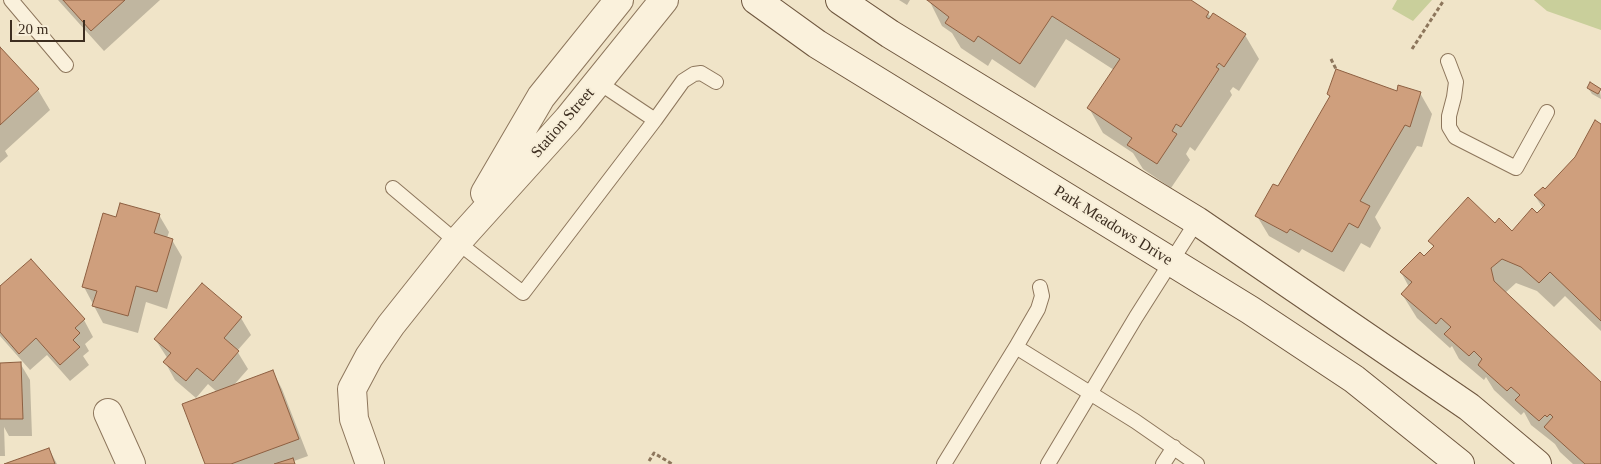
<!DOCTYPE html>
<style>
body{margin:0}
#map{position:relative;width:1601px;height:464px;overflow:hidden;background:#f0e4c8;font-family:"Times New Roman",serif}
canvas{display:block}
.scale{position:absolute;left:10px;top:20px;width:75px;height:22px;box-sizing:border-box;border:2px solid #3d2e20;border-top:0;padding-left:6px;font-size:15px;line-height:18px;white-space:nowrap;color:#3d2e20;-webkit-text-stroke:4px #f7eed8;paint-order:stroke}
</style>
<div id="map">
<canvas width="1601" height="464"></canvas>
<div class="scale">20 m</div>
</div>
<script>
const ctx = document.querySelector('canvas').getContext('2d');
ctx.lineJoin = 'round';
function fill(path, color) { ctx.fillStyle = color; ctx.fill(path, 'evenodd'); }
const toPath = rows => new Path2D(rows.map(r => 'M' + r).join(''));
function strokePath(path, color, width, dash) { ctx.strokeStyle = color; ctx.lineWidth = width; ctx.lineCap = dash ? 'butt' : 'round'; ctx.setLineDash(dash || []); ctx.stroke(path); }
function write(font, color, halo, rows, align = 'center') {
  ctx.font = font + ' "Times New Roman",serif'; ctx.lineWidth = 4; ctx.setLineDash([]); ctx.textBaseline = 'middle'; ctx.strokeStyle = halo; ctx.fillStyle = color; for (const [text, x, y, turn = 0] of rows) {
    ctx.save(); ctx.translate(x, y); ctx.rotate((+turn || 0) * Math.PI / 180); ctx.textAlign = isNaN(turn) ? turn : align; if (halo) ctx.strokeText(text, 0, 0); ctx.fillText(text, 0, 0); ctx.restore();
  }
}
fill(toPath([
 [1397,0,1432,0,1413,21,1392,9],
 [1534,0,1601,0,1601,30,1547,11]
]), '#c9cf9b');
fill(toPath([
 [58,0,160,0,104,51],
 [899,0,910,0,907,5],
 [929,0,1189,0,1208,13,1211,18,1245,35,1259,59,1239,91,1233,87,1230,91,1232,95,1195,151,1190,147,1186,154,1190,160,1171,188,1143,169,1133,153,1103,133,1089,108,1114,70,1066,39,1035,88,992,59,988,66,961,48,952,33,942,26],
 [0,49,38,90,50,110,5,151,8,156,0,163],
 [1588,88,1600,90,1601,99,1592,94],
 [1397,92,1420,93,1432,114,1422,147,1417,146,1375,217,1381,228,1370,248,1361,243,1344,272,1302,249,1299,253,1269,236,1257,216,1278,188,1330,97,1329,94],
 [1601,126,1601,331,1565,296,1554,307,1537,291,1516,283,1505,293,1601,384,1601,464,1573,464,1560,452,1555,444,1531,425,1524,412,1521,415,1494,390,1486,377,1484,380,1459,359,1452,346,1450,348,1417,318,1402,294,1409,287,1401,272,1424,258,1434,248,1430,241,1495,224,1512,232,1537,214,1543,208,1535,196,1545,191,1576,158],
 [159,215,169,232,167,238,172,240,182,257,167,309,146,302,138,333,103,323,84,287,117,218],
 [0,287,84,320,93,337,85,344,89,351,83,356,89,365,70,381,47,355,30,370,0,336],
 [241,318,251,335,237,351,248,369,233,386,273,372,282,389,308,456,294,461,295,464,206,464,217,392,208,384,196,398,175,380,165,362,168,359,155,339],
 [20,363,30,380,32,436,9,436,4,427,5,456,0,456,0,364],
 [49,449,57,464,8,464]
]), '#0003');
const building = toPath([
 [63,0,125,0,91,31,63,0],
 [927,0,1191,0,1209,12,1206,17,1209,19,1213,13,1246,34,1224,67,1219,63,1216,67,1219,69,1181,127,1176,124,1172,131,1177,134,1157,164,1127,145,1132,138,1087,108,1120,59,1052,16,1020,64,978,36,974,42,945,23,949,17,927,0],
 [0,47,39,89,0,125,0,47],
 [1336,69,1397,91,1398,85,1421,92,1410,127,1405,125,1360,201,1370,206,1358,228,1349,223,1332,252,1290,229,1287,233,1255,216,1273,184,1278,186,1330,96,1327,94,1336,69],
 [1590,82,1601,89,1598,94,1587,88,1590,82],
 [1595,120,1601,124,1601,321,1550,272,1539,283,1521,267,1502,259,1491,268,1494,281,1601,382,1601,464,1585,464,1544,427,1553,417,1550,414,1547,417,1545,415,1539,421,1515,400,1520,395,1511,387,1507,391,1478,365,1482,359,1474,351,1469,356,1444,334,1451,327,1441,318,1436,324,1401,294,1412,282,1400,272,1420,252,1424,256,1434,246,1428,241,1468,197,1495,223,1499,218,1512,231,1532,208,1537,213,1545,205,1534,195,1543,187,1545,189,1575,157,1595,120],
 [120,203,160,214,154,233,173,239,157,292,136,286,128,316,92,306,97,291,82,287,103,213,116,217,120,203],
 [31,259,85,319,75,328,80,333,73,340,80,347,60,365,36,338,19,354,0,332,0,286,31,259],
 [202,283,242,317,224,338,239,351,213,381,197,368,186,381,163,362,171,353,154,339,202,283],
 [21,362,23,419,0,419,0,363,21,362],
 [273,370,299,439,231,464,205,464,182,404,273,370],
 [49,448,55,464,4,464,49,448],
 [293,458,295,464,274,464,293,458]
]);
fill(building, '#cf9f7d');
strokePath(building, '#8d5f41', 1);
const service = toPath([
 [11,0,66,65],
 [1448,61,1456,82,1454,97,1449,116,1449,127,1455,137,1516,168,1547,112],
 [598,82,655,120,683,81,694,74,701,73,716,82],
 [393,188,457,242,523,293,655,120],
 [1040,287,1042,296,1038,309,1016,347,1135,421,1197,464],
 [944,464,1016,347],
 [1048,464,1136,317,1197,221],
 [1163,464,1174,447]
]);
const minor = toPath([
 [485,193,541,97,619,0],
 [108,413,131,464],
 [370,464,354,419,352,389,369,357,391,325,457,242,568,119,664,0]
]);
const secondary = toPath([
 [756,0,817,44,1250,310,1354,379,1460,464],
 [840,0,890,34,1197,221,1469,407,1537,464]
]);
strokePath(service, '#8d765c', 16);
strokePath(minor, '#8d765c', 30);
strokePath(secondary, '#6f573f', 30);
strokePath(toPath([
 [1412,49,1444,0],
 [1331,59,1336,69],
 [649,461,654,453,672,464]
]), '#8d765c', 3, [4, 2.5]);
strokePath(service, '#faf1dc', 14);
strokePath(minor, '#faf1dc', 28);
strokePath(secondary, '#faf1dc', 28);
write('16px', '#3d2e20', '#f7eed8', [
 ["Station Street",563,123,-49],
 ["Park Meadows Drive",1113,226,32]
]);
</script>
